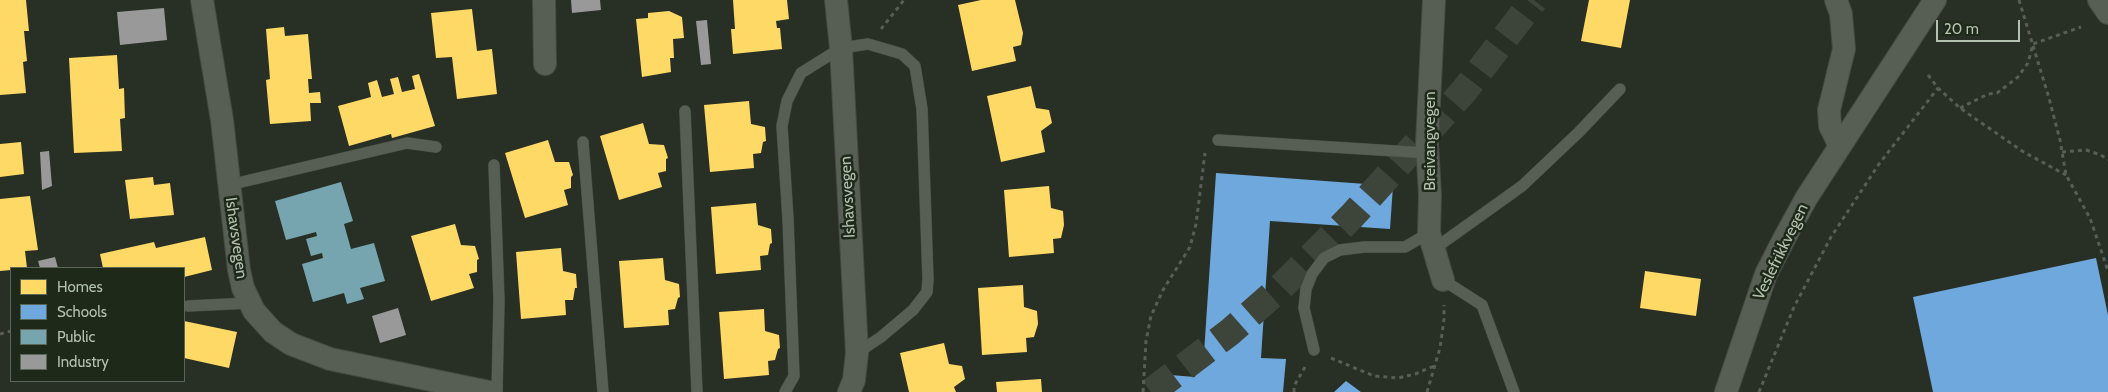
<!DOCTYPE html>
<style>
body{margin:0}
#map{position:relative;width:2108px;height:392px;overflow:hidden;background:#282f25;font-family:Cabin,sans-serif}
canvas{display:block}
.legend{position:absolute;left:10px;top:267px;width:175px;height:115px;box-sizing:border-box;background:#1e291a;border:1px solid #5a6656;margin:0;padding:6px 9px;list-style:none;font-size:15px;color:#b3c1af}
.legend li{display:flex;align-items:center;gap:10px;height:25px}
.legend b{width:25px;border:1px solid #5a6656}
.scale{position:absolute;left:1936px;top:20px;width:84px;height:22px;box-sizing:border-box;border:2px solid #b3c1af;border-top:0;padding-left:6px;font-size:15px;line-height:18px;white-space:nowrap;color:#b3c1af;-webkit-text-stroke:4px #1e291a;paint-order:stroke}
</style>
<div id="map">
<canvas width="2108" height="392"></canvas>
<ul class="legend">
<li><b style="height:14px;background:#ffd966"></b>Homes</li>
<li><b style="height:14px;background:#6fa8dc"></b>Schools</li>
<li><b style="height:14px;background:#76a5af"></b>Public</li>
<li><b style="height:14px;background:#999"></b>Industry</li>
</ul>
<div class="scale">20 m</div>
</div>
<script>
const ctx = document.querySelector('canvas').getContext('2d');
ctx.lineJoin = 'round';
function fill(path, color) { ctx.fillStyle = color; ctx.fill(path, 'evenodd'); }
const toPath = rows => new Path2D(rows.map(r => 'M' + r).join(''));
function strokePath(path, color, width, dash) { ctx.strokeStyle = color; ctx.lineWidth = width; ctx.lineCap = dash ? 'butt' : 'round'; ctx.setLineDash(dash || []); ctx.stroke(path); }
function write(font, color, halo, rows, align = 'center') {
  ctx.font = font + ' Cabin,sans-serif'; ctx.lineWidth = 5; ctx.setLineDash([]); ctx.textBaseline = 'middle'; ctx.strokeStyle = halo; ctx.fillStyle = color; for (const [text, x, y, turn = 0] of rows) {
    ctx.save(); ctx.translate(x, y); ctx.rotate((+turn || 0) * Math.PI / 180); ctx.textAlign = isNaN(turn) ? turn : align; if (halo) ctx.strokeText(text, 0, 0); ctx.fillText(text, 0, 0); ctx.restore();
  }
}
fill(toPath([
 [0,0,26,0,29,31,24,31,27,61,23,62,26,93,0,95],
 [733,0,787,0,789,19,776,21,777,28,780,28,782,49,733,54,731,29,735,29],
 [981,0,1015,0,1023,33,1021,45,1013,47,1016,61,972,71,958,5],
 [1589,0,1630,0,1621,48,1581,41],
 [472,9,477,51,492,49,497,94,457,99,452,57,436,58,431,13],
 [669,11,682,17,684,38,673,39,674,58,670,58,671,72,642,77,636,19,648,18,648,13],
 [284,27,285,36,308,34,312,79,308,79,309,93,320,92,321,103,310,103,311,121,270,124,266,80,270,79,266,29],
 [117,55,119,89,124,88,125,118,120,119,122,151,74,153,69,58],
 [419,74,435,126,392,138,391,134,349,146,338,106,371,97,368,83,377,80,382,97,394,94,390,79,398,77,402,92,415,89,412,76],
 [1031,86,1036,108,1049,110,1052,123,1041,131,1045,152,1001,162,987,96],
 [749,101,751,124,765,127,766,141,763,142,761,153,753,154,754,168,710,172,704,105],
 [643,123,649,144,664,145,668,158,666,159,666,171,658,173,662,187,619,200,600,136],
 [548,140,555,162,569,162,573,175,571,177,571,188,564,190,568,205,525,218,505,153],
 [21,142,24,174,0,177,0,144],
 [153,177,154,185,170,183,174,215,130,219,125,180],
 [1049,186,1051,208,1063,211,1064,225,1061,238,1053,239,1054,253,1009,257,1004,190],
 [30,196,38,250,25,251,27,268,11,268,11,270,0,271,0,199],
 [756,203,758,225,771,229,772,243,770,244,768,255,760,256,761,270,716,274,711,207],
 [455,224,461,245,475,246,479,259,477,260,477,272,469,274,474,288,431,301,411,236],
 [205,237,212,270,184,277,184,268,103,268,100,254,154,242,156,248],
 [561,248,563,271,576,274,577,288,575,288,573,300,565,300,566,315,521,319,516,252],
 [663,258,665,280,679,284,680,297,678,298,675,309,668,310,669,325,624,328,619,261],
 [1645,271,1701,279,1696,316,1640,308],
 [1023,285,1024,307,1037,311,1038,324,1034,337,1026,338,1027,352,982,355,978,288],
 [764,309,765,331,779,335,780,348,778,349,775,360,768,361,769,375,724,379,719,312],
 [184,321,237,332,229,368,184,358],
 [944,343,949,364,962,366,965,379,954,387,956,392,909,392,900,353],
 [1041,379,1042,392,997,392,996,382]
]), '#ffd966');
fill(toPath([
 [1216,173,1393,186,1390,229,1270,221,1261,358,1286,359,1283,392,1157,392,1158,374,1195,377,1197,352,1204,353],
 [2096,258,2108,315,2108,392,1933,392,1913,297],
 [1346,381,1361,392,1334,392]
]), '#6fa8dc');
fill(toPath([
 [341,182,353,221,344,224,351,249,374,243,385,281,360,288,364,299,347,304,344,293,313,302,302,264,323,258,322,253,311,256,306,239,317,236,316,232,286,240,275,201]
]), '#76a5af');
fill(toPath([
 [571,0,600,0,601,10,572,13],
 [164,8,167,40,120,45,117,12],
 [707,20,711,64,701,65,696,21],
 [49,151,52,186,42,190,40,152],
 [55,257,58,268,40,268,38,261],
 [398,308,406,335,380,343,372,316]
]), '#999');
strokePath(toPath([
 [1151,392,1230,332,1280,288,1352,216,1464,91,1534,0]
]), '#3d453a', 28, [28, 14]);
const service = toPath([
 [685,111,697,392],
 [1218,140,1428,153],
 [583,142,603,392],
 [494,165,499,300,497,392],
 [229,185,407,143,436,147],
 [1434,249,1522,186,1579,132,1620,89],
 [1443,280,1482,305,1514,392],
 [188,306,250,303],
 [1314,350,1304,308,1306,289,1312,274,1324,258,1340,250,1364,247,1405,247,1429,233],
 [785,392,794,376,788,219,782,126,787,101,801,73,841,48,868,44,902,54,915,66,922,109,928,279,927,292,913,310,881,337,857,353]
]);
const minor = toPath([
 [202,0,222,120,239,270,243,288,254,311,273,332,291,344,330,359,489,392],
 [544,0,545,64],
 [836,0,841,48,857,353,854,380,849,392],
 [1434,0,1427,144,1430,195,1429,233,1443,280],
 [1836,0,1841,14,1844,49,1829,110,1830,126,1840,146],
 [2099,0,2108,13],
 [1726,392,1766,274,1785,237,1807,197,1935,0]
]);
strokePath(service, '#454a42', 12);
strokePath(minor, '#454a42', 24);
strokePath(toPath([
 [2019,0,2049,98,2060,140,2066,175,2090,218,2108,271],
 [881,29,904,0],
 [1928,75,1938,88,1960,108,2022,151,2066,175],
 [1960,108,1988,94,1997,93,2018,77,2028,63,2033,44,2081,27],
 [2062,152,2086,150,2101,155,2108,160],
 [0,334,11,331],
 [1331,358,1374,376,1398,378,1415,374,1434,366],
 [1143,392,1146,341,1151,316,1163,290,1190,247,1196,224,1205,153],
 [1294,392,1294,386,1305,367],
 [1427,392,1440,348,1444,319,1444,305],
 [1759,392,1794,307,1831,237,1879,164,1938,88]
]), '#595e55', 3, [4, 4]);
strokePath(service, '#575e54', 11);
strokePath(minor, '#575e54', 22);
write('16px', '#b3c1af', '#1e291a', [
 ["Breivangvegen",1430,141,-90],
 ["Ishavsvegen",848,197,-93],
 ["Ishavsvegen",236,238,82],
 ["Veslefrikkvegen",1781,252,-64]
]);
</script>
